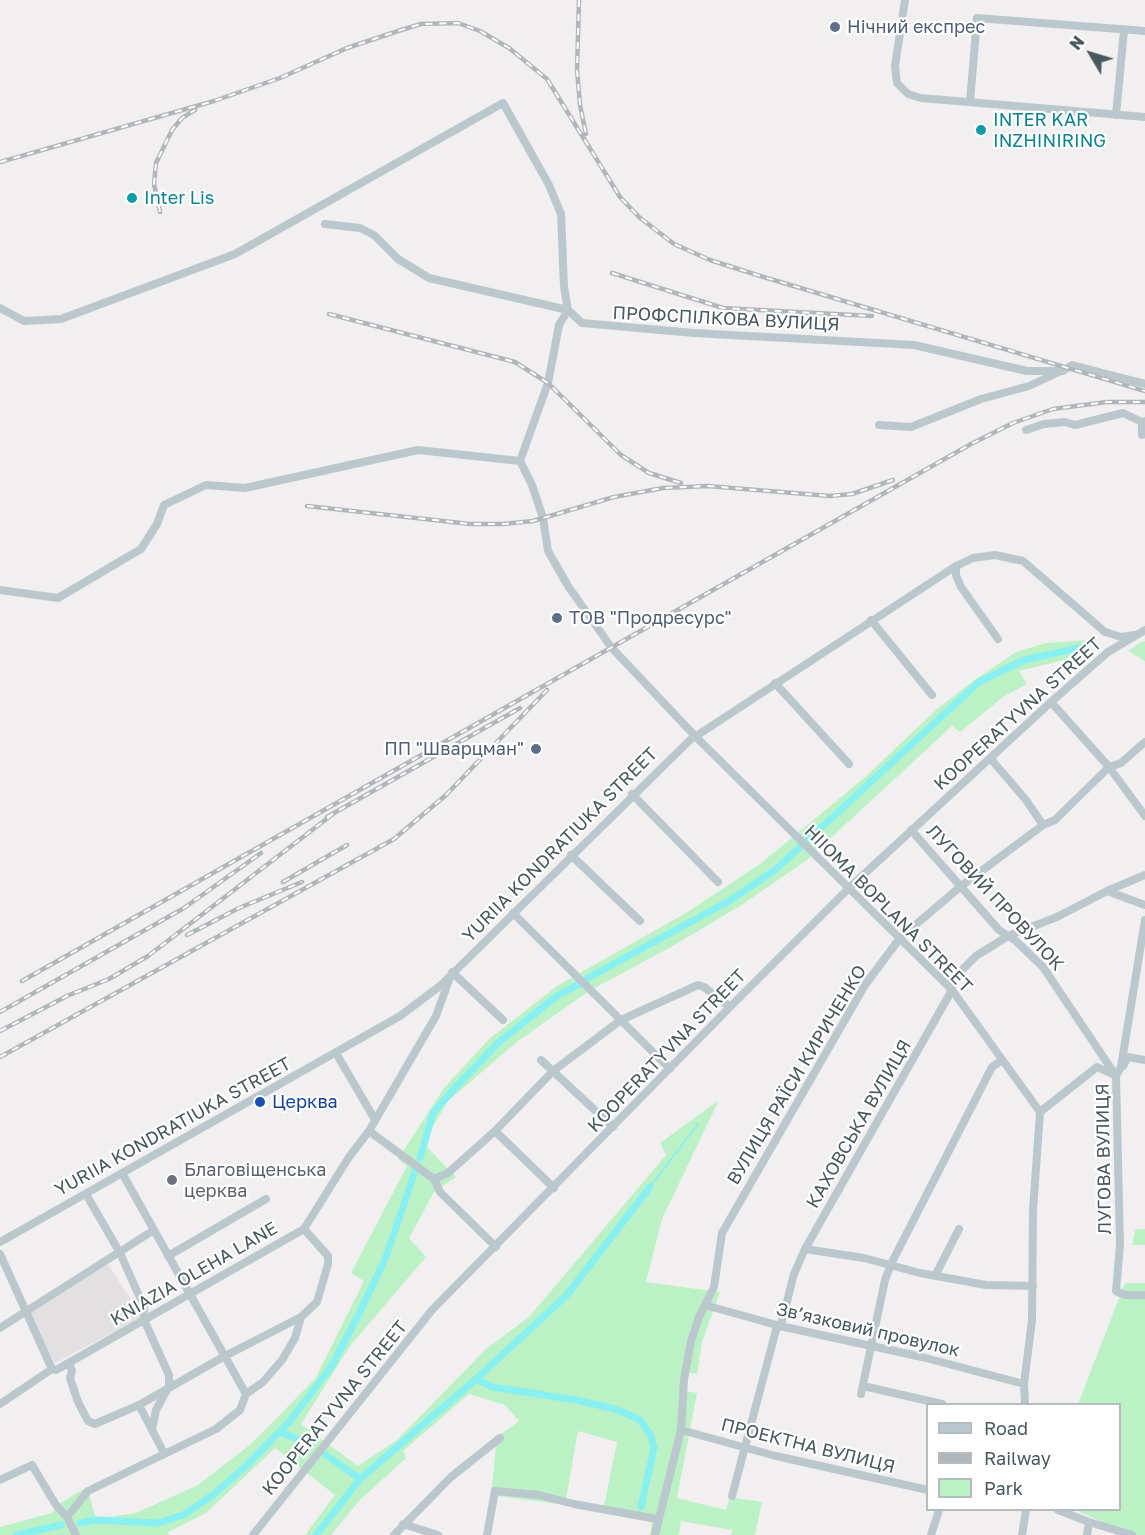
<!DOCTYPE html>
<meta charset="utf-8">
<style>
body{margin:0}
#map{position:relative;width:1145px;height:1535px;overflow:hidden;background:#f2eff0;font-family:"Golos Text",sans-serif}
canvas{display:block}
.legend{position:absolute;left:926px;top:1403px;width:195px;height:108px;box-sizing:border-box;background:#fff;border:2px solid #b5bcbf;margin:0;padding:8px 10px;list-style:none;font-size:18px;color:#47585e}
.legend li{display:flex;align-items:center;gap:12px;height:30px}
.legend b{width:30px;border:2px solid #b5bcbf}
.north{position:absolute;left:1061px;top:24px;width:60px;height:60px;-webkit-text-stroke:4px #fff;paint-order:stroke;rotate:308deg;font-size:16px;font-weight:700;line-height:24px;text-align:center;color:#47585e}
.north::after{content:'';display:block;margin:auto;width:21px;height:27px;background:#47585e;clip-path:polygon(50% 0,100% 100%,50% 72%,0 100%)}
</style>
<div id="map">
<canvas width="1145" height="1535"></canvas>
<ul class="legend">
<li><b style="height:8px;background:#bac8cd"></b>Road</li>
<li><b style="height:8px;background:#b1b6ba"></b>Railway</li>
<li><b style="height:16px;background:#bcf1c6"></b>Park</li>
</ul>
<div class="north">N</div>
</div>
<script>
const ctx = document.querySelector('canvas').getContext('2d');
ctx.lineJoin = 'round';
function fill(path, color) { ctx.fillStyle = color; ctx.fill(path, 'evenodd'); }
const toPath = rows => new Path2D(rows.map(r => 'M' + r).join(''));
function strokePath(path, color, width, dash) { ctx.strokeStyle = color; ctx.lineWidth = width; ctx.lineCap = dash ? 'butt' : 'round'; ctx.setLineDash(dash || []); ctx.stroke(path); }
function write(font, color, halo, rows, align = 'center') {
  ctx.font = font + ' "Golos Text",sans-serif'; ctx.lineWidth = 4.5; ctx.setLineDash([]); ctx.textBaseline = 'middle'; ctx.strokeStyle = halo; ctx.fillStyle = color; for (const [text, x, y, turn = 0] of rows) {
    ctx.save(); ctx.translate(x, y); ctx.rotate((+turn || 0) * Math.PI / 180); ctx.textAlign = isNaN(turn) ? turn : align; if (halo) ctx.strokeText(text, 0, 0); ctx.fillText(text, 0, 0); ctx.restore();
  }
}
fill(toPath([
 [108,1264,142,1317,55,1363,28,1314]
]), '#e3e0e2');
fill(toPath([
 [1088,640,1093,653,1019,671,1027,684,1003,697,960,732,952,726,807,860,740,906,671,947,589,991,518,1041,448,1101,423,1143,456,1177,434,1192,409,1238,426,1257,350,1346,301,1424,358,1466,397,1440,486,1349,529,1317,666,1155,660,1143,719,1100,662,1219,646,1282,720,1292,702,1342,697,1374,689,1373,686,1391,697,1393,677,1498,726,1510,730,1497,762,1502,755,1535,731,1535,732,1530,681,1521,679,1535,650,1535,652,1522,603,1511,617,1442,578,1431,565,1505,491,1495,497,1437,519,1421,505,1405,469,1394,403,1451,406,1458,359,1501,331,1535,305,1535,335,1495,275,1448,206,1513,168,1532,169,1535,0,1535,0,1527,52,1513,59,1504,87,1487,96,1519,136,1513,198,1485,251,1444,315,1379,364,1281,351,1273,407,1166,398,1159,444,1088,489,1039,557,986,686,913,760,864,863,779,937,709,976,679,1016,652,1046,643],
 [1145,641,1145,661,1128,651,1140,643],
 [1145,1229,1145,1245,1132,1245,1135,1230],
 [1125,1283,1145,1283,1145,1535,1131,1535,1080,1512,1081,1510,1120,1510,1120,1404,1078,1404]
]), '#bcf1c6');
strokePath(toPath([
 [650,1187,698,1124]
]), '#88f0f0', 2);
strokePath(toPath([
 [808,840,979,682,1024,660,1083,647],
 [588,978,729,901,775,870,800,847],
 [420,1158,433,1113,453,1090,499,1042,557,996,579,984],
 [476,1379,492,1387,576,1400,615,1409,639,1419,650,1434,654,1448,641,1507],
 [280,1432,311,1445],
 [326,1455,360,1479],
 [80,1523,95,1520,158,1523,183,1515,213,1495,247,1465,290,1421,331,1367,357,1318,386,1257,415,1171],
 [17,1535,61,1525],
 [316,1535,360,1479,476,1379,566,1296,650,1187]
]), '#88f0f0', 7);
strokePath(toPath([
 [905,0,895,66,897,83,908,94,921,98,1145,117],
 [970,102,977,18,1145,31],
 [1116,115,1124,30],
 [325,224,360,228,374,235,398,259,429,278,568,310,582,323,694,333,914,345,1027,371,1063,371,1072,365,1145,384],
 [0,308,24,321,61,319,235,254,503,103,549,185,561,214,564,287,568,310,559,325,548,383,520,461,532,485,543,518,548,551,568,586,611,647,695,736,952,990,1040,1112,1033,1210,1032,1320,1024,1384,1025,1404],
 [879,425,911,427,981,399,1029,386,1059,372],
 [1026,430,1044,424,1065,422,1075,425,1123,413,1142,422],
 [1142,435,1142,422,1145,421],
 [956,566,956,575,961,587,998,639],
 [0,590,58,598,141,549,157,524,164,505,206,485,245,488,418,450,520,461],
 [871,620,932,695],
 [775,683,849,764],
 [1051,702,1109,767,1145,816],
 [990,758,1026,800,1043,825],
 [632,794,718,882],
 [911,830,999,930,1016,941,1043,967,1116,1076],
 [571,855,640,921],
 [1107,891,1145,875],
 [513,913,670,1069],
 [1145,920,1121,1067,1116,1076,1120,1245,1116,1291,1125,1295,1145,1295],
 [336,1053,374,1118],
 [541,1060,613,1127],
 [1123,1066,1128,1057,1145,1060],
 [1040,1112,1097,1067,1114,1075],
 [369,1131,434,1179,440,1192,496,1247],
 [495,1131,554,1188],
 [122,1173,246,1394],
 [434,1179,448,1173,495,1131,553,1071,621,1020,698,985,704,987,730,1007],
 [86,1194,120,1253,144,1307,144,1320,169,1375,169,1386,156,1410,152,1430],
 [0,1242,400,1016,440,986,690,740,956,566,973,558,995,555,1023,561,1105,632,1121,637,1135,635],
 [805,1249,864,1258,920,1273,986,1285,1033,1286],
 [0,1254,52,1369],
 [168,1256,266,1199],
 [936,1274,959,1229],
 [705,1305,780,1326,922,1357,1024,1384],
 [0,1328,154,1230],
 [69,1363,72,1371,70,1378,78,1402,88,1421,95,1424,139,1405,223,1357,301,1317],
 [863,1386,942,1404],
 [861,1394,885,1280,891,1264,992,1067,1002,1060],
 [0,1404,52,1369,56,1370,304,1229,349,1157,369,1131,436,1016,452,972,503,1020],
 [139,1405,164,1453],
 [681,1430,776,1456,928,1490],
 [0,1480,32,1465,56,1505,67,1517,76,1535],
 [732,1496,776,1330,782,1321,794,1274,805,1249,952,990,952,980,976,956,1008,936,1057,917,1107,891,1145,905],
 [1058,1510,1089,1522,1087,1535],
 [67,1517,88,1491,216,1429,240,1410,246,1394,263,1382,282,1360,295,1338,301,1317,317,1302,328,1264,328,1256,304,1229],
 [1089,1522,1132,1535],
 [403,1524,438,1535],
 [253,1535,432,1310,730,1007,849,888,1051,702,1108,652,1145,630],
 [394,1535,451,1477,500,1438],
 [487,1535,495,1491,539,1495,574,1504,657,1519],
 [655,1535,681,1430,684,1380,691,1341,699,1317,714,1287,722,1233,865,985,900,938,960,887,1043,825,1055,820,1109,767,1121,763,1145,742],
 [931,1535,939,1510],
 [1022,1535,1026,1510]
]), '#bac8cd', 8);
const rail = toPath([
 [579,0,577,70,580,105,586,134],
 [0,162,214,101,280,78,347,48,398,31,421,24,458,23,480,31,509,48,547,79,620,197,639,217,674,244,710,260,757,275,1145,391],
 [160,212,154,184,156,163,172,130,182,118,195,110],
 [612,273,723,308,872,316],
 [329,314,515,362,548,383,621,455,649,473,681,483],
 [307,506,470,524,503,524,533,521,614,497,663,488,708,486,830,496,852,494,893,480],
 [327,817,520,708],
 [283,882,347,845],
 [187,935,239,908,302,882],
 [22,981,971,444,1013,423,1053,409,1107,402,1145,402],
 [0,1012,184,908,261,853],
 [0,1031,67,996,109,979,148,956,333,814],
 [0,1057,394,839,446,795,547,690]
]);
strokePath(rail, '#b1b6ba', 4.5);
strokePath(rail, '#fff', 2, [7]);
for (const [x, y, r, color] of [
 [835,27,6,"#5c6f8a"],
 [981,130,6,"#0f9aa8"],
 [132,198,6,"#0f9aa8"],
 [557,618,6,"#5c6f8a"],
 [536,749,6,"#5c6f8a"],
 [260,1102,6,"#1a4fb4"],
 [172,1180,6,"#6b7280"]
]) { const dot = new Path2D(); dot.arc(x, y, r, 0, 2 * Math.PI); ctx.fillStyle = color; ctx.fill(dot); strokePath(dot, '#fff', 2); }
write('18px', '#4e5e75', '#fff', [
 ["Нічний експрес",847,27],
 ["ТОВ \"Продресурс\"",569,618],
 ["ПП \"Шварцман\"",524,749,"right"]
], 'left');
write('18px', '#0d838f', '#fff', [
 ["INTER KAR",993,120],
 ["INZHINIRING",993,141],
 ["Inter Lis",144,198]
], 'left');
write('18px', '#47585e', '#fff', [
 ["ПРОФСПІЛКОВА ВУЛИЦЯ",726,319,3],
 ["KOOPERATYVNA STREET",1018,714,-42],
 ["YURIIA KONDRATIUKA STREET",560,845,-45],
 ["ЛУГОВИЙ ПРОВУЛОК",995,898,47],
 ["HIIOMA BOPLANA STREET",888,909,45],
 ["KOOPERATYVNA STREET",667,1051,-46],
 ["ВУЛИЦЯ РАЇСИ КИРИЧЕНКО",797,1075,-59],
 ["КАХОВСЬКА ВУЛИЦЯ",859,1124,-60],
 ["YURIIA KONDRATIUKA STREET",173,1127,-29],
 ["ЛУГОВА ВУЛИЦЯ",1104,1159,-91],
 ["KNIAZIA OLEHA LANE",194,1274,-30],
 ["Звʼязковий провулок",868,1330,13],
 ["KOOPERATYVNA STREET",335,1408,-51],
 ["ПРОЕКТНА ВУЛИЦЯ",808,1446,14]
]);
write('18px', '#164399', '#fff', [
 ["Церква",272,1102]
], 'left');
write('18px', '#5b616d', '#fff', [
 ["Благовіщенська",184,1170],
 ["церква",184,1191]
], 'left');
</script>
